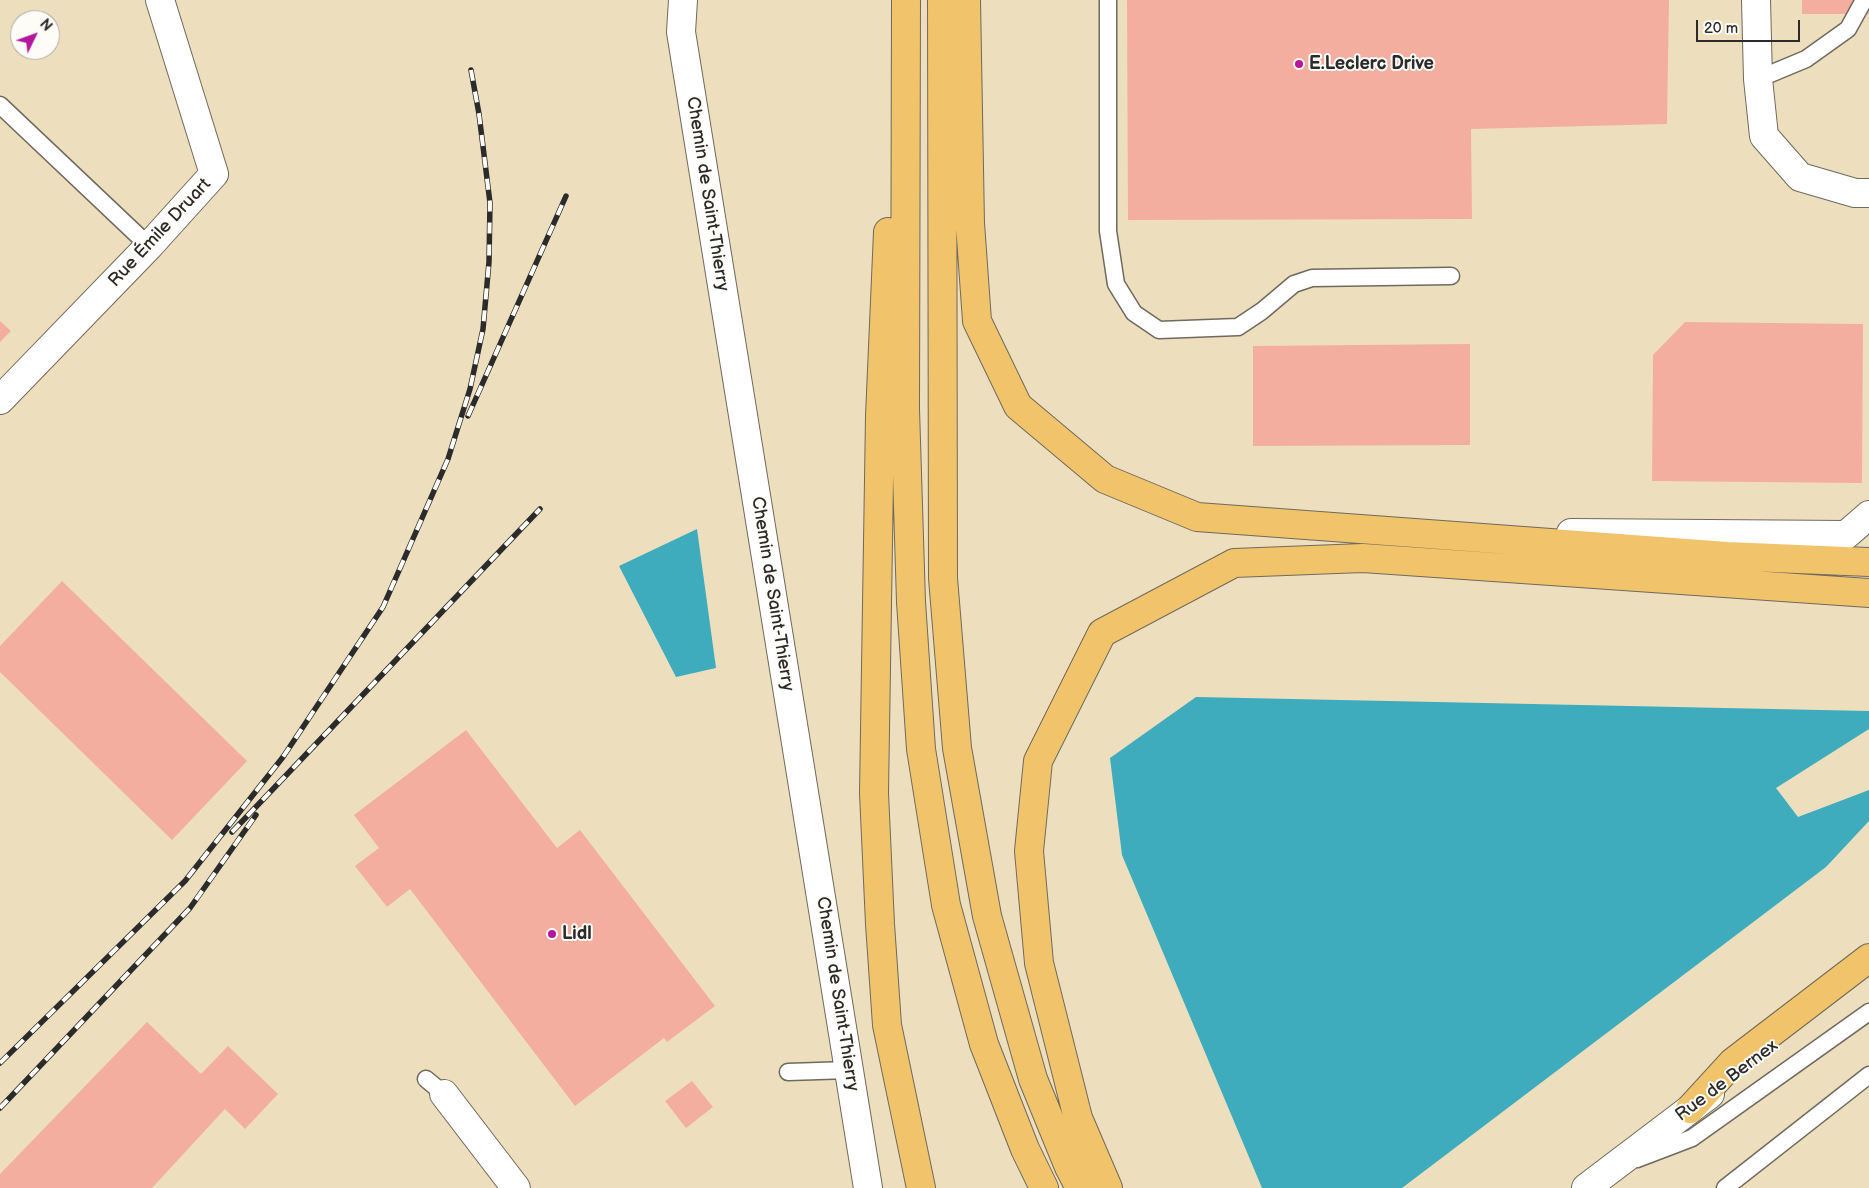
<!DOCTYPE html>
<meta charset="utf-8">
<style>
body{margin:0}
#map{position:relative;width:1869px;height:1188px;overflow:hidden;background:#eddfbd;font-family:"Balsamiq Sans",sans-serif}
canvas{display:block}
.north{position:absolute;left:10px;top:10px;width:50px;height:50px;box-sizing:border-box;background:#fdfcf7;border:1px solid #a9a8a5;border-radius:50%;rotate:48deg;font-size:14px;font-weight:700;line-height:20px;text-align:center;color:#2b2b2b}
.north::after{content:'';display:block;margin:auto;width:18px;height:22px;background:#b5179e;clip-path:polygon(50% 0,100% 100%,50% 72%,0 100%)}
.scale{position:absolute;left:1696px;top:20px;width:104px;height:22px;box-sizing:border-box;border:2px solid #2b2b2b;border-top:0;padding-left:6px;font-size:15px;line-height:18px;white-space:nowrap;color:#2b2b2b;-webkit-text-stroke:4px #fdfcf7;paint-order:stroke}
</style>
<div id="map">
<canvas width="1869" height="1188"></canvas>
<div class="north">N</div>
<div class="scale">20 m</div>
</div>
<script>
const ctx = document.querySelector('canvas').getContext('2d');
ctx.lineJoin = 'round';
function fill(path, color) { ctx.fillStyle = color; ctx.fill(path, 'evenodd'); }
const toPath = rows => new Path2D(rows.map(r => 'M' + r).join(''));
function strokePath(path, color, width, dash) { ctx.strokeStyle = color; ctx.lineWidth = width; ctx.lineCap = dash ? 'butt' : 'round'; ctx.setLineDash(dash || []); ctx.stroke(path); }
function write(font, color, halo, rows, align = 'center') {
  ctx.font = font + ' "Balsamiq Sans",sans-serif'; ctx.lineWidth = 4; ctx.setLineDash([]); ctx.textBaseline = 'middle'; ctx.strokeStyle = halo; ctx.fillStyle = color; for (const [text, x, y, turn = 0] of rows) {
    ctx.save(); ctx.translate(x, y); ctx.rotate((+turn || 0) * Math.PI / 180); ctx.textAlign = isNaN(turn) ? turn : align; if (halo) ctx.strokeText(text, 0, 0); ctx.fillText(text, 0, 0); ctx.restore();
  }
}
fill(toPath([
 [697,529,716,668,676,677,619,566],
 [1196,697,1869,711,1869,729,1776,788,1798,817,1869,790,1869,821,1826,867,1402,1188,1262,1188,1122,855,1110,758]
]), '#3eacbd');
fill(toPath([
 [1127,0,1669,0,1667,124,1471,129,1472,219,1128,220],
 [1802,0,1869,0,1869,14,1802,14],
 [0,321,11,331,0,342],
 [1685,322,1863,324,1862,483,1652,481,1653,355],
 [1470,344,1470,445,1253,446,1253,346],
 [62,581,247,761,172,840,0,672,0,646],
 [466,730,557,848,580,830,715,1006,667,1042,664,1038,575,1106,410,889,387,907,355,866,379,848,354,815],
 [147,1022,201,1074,228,1046,278,1094,245,1129,225,1109,152,1188,0,1188,0,1174],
 [692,1081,713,1107,686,1128,665,1101]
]), '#f4aea0');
const service = toPath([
 [1108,0,1108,231,1116,284,1134,313,1159,330,1238,327,1262,311,1294,284,1312,278,1451,276],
 [1758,79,1806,59,1848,29,1864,0],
 [0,105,149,246],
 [788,1072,849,1070],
 [426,1079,444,1094],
 [1637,1159,1692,1138,1869,1012],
 [1725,1188,1869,1075]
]);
const minor = toPath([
 [683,0,681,32,868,1188],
 [1756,0,1758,79,1764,136,1800,177,1855,193,1869,193],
 [0,400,149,246,214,174,160,0],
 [1571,533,1846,535,1869,515],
 [444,1094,516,1188]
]);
const tertiary = toPath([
 [1586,1188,1710,1094]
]);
const trunk = toPath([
 [906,0,905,409,911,602,921,749,946,905,984,1044,1025,1149,1044,1188],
 [942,0,943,578,957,748,987,916,1033,1079,1069,1167,1080,1188],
 [966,0,970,223,977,321,1018,406,1105,479,1197,517,1727,556,1869,562],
 [888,232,880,416,874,793,880,924,887,1025,921,1188],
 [1690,1109,1733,1062,1869,958],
 [1108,1188,1078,1118,1039,963,1029,851,1038,761,1102,633,1234,563,1363,558,1869,593]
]);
strokePath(service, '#6f6a5e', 19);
strokePath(minor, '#6f6a5e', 30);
strokePath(tertiary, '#6f6a5e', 30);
strokePath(trunk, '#6f6a5e', 30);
strokePath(service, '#fff', 16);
strokePath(minor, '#fff', 28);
strokePath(tertiary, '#fff', 28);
strokePath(trunk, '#f1c36a', 28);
const rail = toPath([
 [468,416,566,196],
 [232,832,540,509],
 [0,1063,185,881,283,757,383,607,448,459,470,389,483,329,489,262,490,203,479,114,471,70],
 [0,1108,190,908,256,815]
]);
strokePath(rail, '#2b2b2b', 5.5);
strokePath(rail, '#fdfcf7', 4, [11]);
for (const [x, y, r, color] of [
 [1299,64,5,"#b5179e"],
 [552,934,5,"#b5179e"]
]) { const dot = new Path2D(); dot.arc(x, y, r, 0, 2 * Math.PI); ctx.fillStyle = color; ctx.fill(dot); strokePath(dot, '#fdfcf7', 2); }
write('bold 18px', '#2b2b2b', '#fdfcf7', [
 ["E.Leclerc Drive",1309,64],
 ["Lidl",562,934]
], 'left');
write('18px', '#2b2b2b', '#fdfcf7', [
 ["Chemin de Saint-Thierry",707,194,81],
 ["Rue Émile Druart",160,233,-47],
 ["Chemin de Saint-Thierry",772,594,81],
 ["Chemin de Saint-Thierry",837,994,81],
 ["Rue de Bernex",1727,1081,-37]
]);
</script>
